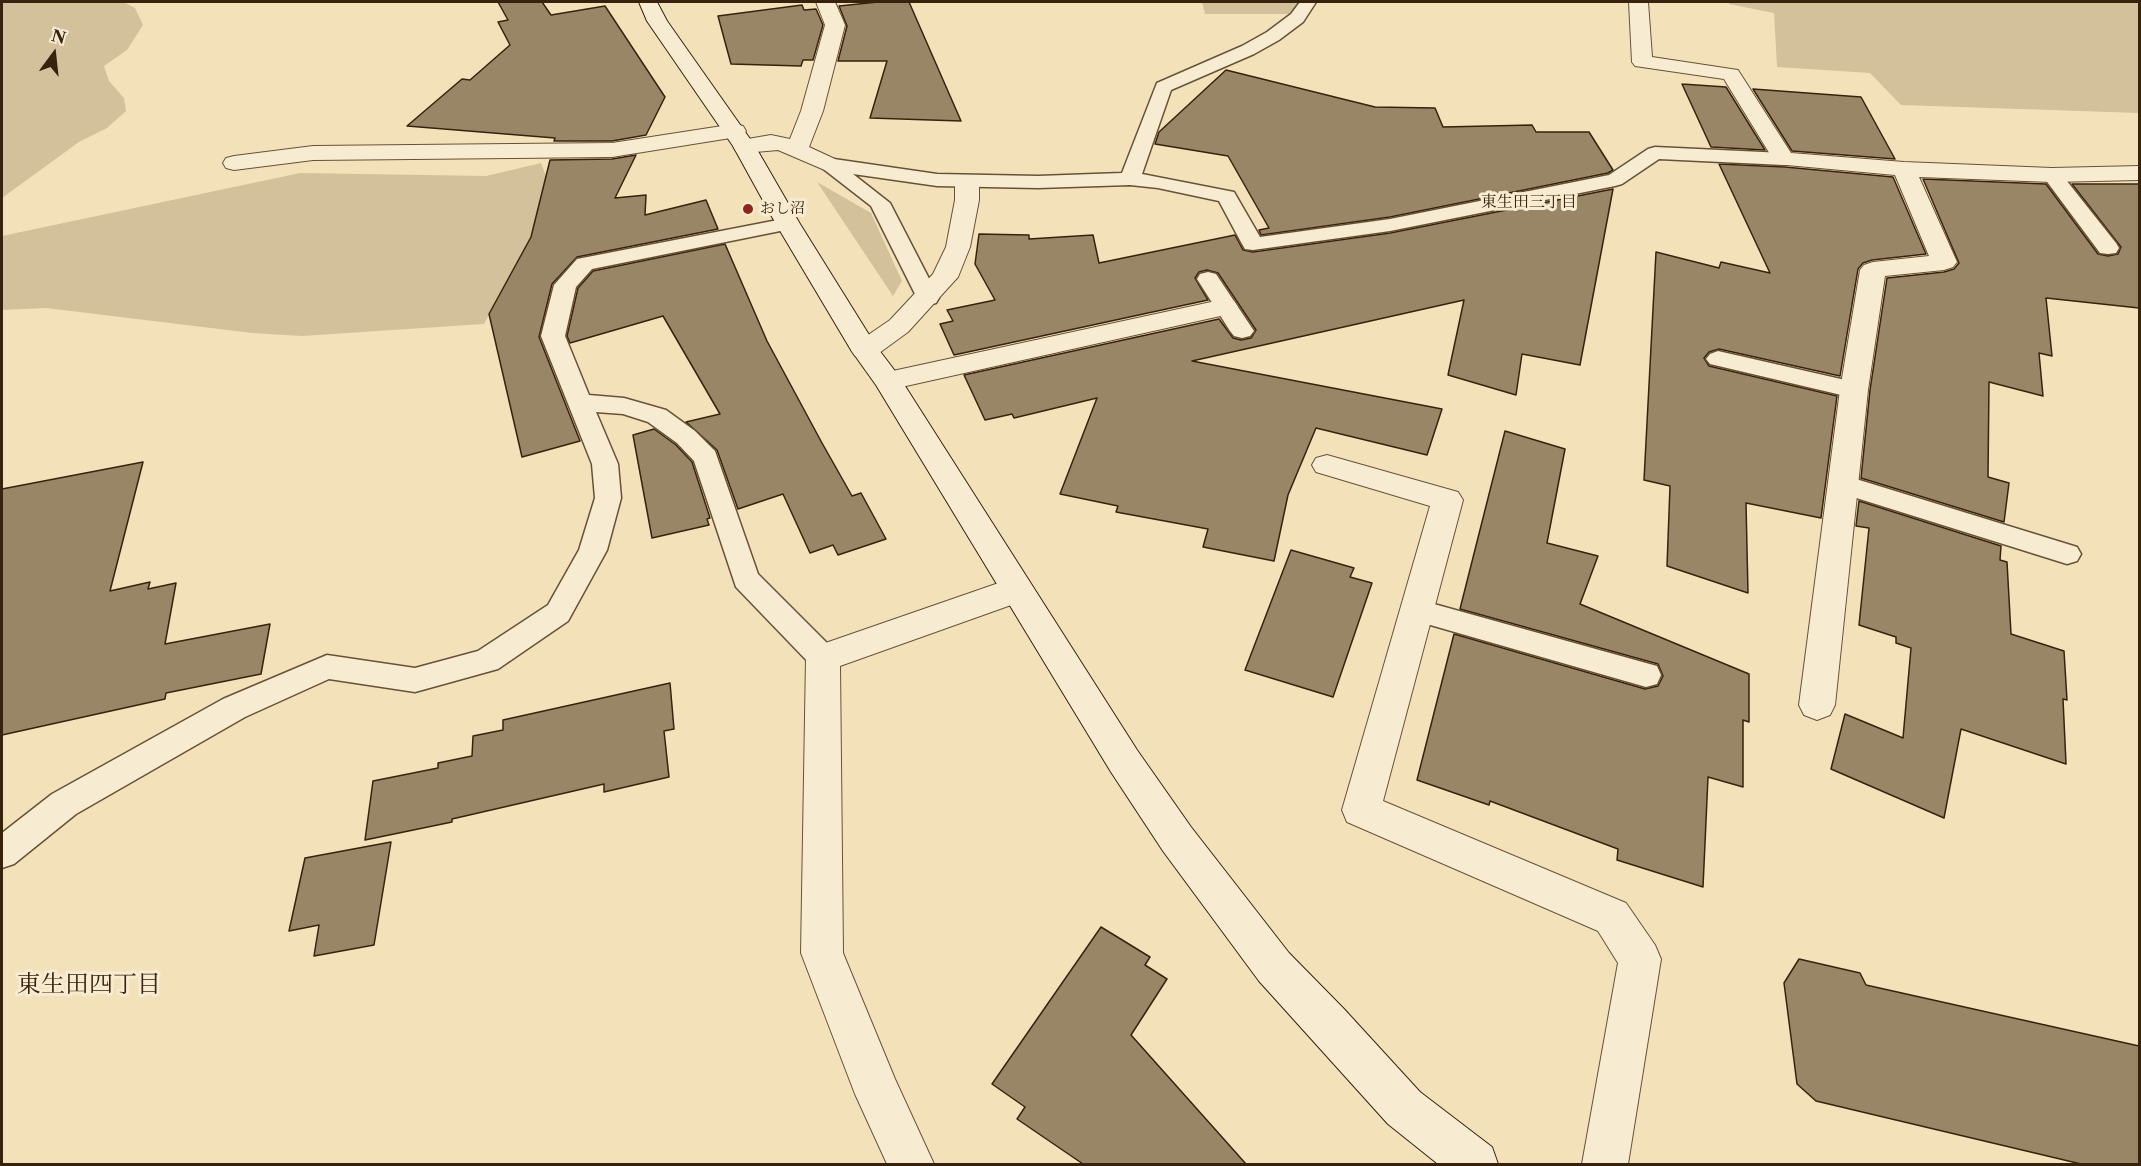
<!DOCTYPE html>
<meta charset="utf-8">
<style>
body{margin:0}
#map{position:relative;width:2141px;height:1166px;overflow:hidden;background:#f3e2b9;font-family:"Libre Caslon Text",serif}
canvas{display:block}
.frame{position:absolute;inset:0;border:3px solid #38220d;pointer-events:none}
.north{position:absolute;left:24px;top:24px;width:60px;height:60px;-webkit-text-stroke:4px #f7ecd2;paint-order:stroke;rotate:15deg;font-size:16px;font-weight:700;line-height:24px;text-align:center;color:#38220d}
.north::after{content:'';display:block;margin:auto;width:21px;height:27px;background:#38220d;clip-path:polygon(50% 0,100% 100%,50% 72%,0 100%)}
</style>
<div id="map">
<canvas width="2141" height="1166"></canvas>
<div class="frame"></div>
<div class="north">N</div>
</div>
<script>
const ctx = document.querySelector('canvas').getContext('2d');
ctx.lineJoin = 'round';
function fill(path, color) { ctx.fillStyle = color; ctx.fill(path, 'evenodd'); }
const toPath = rows => new Path2D(rows.map(r => 'M' + r).join(''));
function strokePath(path, color, width, dash) { ctx.strokeStyle = color; ctx.lineWidth = width; ctx.lineCap = dash ? 'butt' : 'round'; ctx.setLineDash(dash || []); ctx.stroke(path); }
function write(font, color, halo, rows, align = 'center') {
  ctx.font = font + ' "Libre Caslon Text","Noto Serif JP",serif'; ctx.lineWidth = 6; ctx.setLineDash([]); ctx.textBaseline = 'middle'; ctx.strokeStyle = halo; ctx.fillStyle = color; for (const [text, x, y, turn = 0] of rows) {
    ctx.save(); ctx.translate(x, y); ctx.rotate((+turn || 0) * Math.PI / 180); ctx.textAlign = isNaN(turn) ? turn : align; if (halo) ctx.strokeText(text, 0, 0); ctx.fillText(text, 0, 0); ctx.restore();
  }
}
fill(toPath([
 [2,2,123,2,135,8,143,25,127,50,104,66,109,81,124,98,126,111,107,128,79,142,2,198],
 [1202,2,1299,2,1289,14,1205,14],
 [1729,2,2139,2,2139,113,1901,105,1870,73,1777,67,1774,13,1729,4],
 [541,163,546,176,531,237,484,324,302,336,252,333,46,308,2,310,2,236,300,173,486,176],
 [817,182,871,213,902,281,893,296]
]), '#d3c19c');
const building = toPath([
 [498,2,542,2,551,15,605,6,665,97,646,135,612,141,554,141,555,138,407,126,462,79,470,80,510,45,498,22,508,20,498,2],
 [878,2,909,2,961,121,870,118,887,61,838,61,847,26,839,6,878,2],
 [802,5,804,10,816,9,823,25,813,60,803,60,801,66,731,64,718,16,802,5],
 [1226,70,1375,107,1435,108,1443,127,1532,125,1536,132,1589,132,1613,170,1608,173,1390,217,1261,235,1259,230,1269,228,1228,156,1155,144,1159,132,1226,70],
 [1682,84,1726,87,1765,150,1711,147,1682,84],
 [1753,89,1861,97,1895,159,1792,151,1753,89],
 [636,155,615,198,646,195,645,215,706,200,718,229,577,257,552,284,539,337,580,441,522,457,489,314,531,237,550,160,612,159,636,155],
 [1719,164,1785,167,1893,177,1926,254,1872,260,1863,263,1858,269,1840,376,1719,349,1709,352,1704,358,1709,366,1837,396,1821,518,1746,503,1748,593,1667,566,1670,486,1644,480,1656,252,1719,268,1721,262,1770,273,1719,164],
 [1923,179,2046,184,2098,254,2108,256,2118,254,2121,247,2072,184,2139,184,2139,308,2046,298,2052,356,2039,353,2043,396,1989,382,1988,477,2009,483,2004,522,1861,478,1870,390,1887,278,1944,272,1954,269,1959,263,1923,179],
 [1613,189,1580,365,1522,354,1516,395,1448,375,1464,300,1192,361,1442,409,1427,455,1316,428,1288,495,1274,561,1203,547,1208,529,1116,512,1118,506,1060,494,1097,398,1014,418,1012,414,985,420,964,375,1219,319,1233,338,1241,340,1251,338,1256,330,1218,273,1207,270,1199,272,1195,278,1208,300,954,355,940,324,953,321,947,310,995,300,975,264,979,234,1029,235,1029,239,1093,235,1099,263,1235,235,1243,250,1253,252,1390,233,1613,189],
 [725,244,767,341,822,443,852,496,861,493,886,539,838,555,833,545,810,553,783,494,738,509,717,450,686,422,720,414,663,316,570,343,567,336,578,288,593,271,725,244],
 [654,429,676,445,692,462,710,518,707,519,709,525,652,538,633,435,654,429],
 [1505,431,1565,449,1547,543,1598,556,1580,604,1749,674,1749,722,1743,720,1743,787,1708,777,1703,887,1617,860,1618,849,1490,801,1489,805,1417,780,1454,634,1645,689,1658,686,1663,676,1658,664,1460,609,1505,431],
 [143,462,110,591,150,582,148,589,176,583,165,644,270,624,261,674,166,693,165,699,2,735,2,489,143,462],
 [1859,501,2001,546,2000,560,2007,562,2011,634,2064,651,2067,700,2063,699,2066,764,1961,729,1944,818,1831,769,1845,714,1903,738,1911,648,1896,643,1896,637,1859,625,1869,528,1856,526,1859,501],
 [1291,550,1354,568,1350,577,1372,583,1333,697,1245,670,1291,550],
 [670,683,674,729,664,731,669,777,604,792,604,784,452,819,452,822,365,840,373,781,438,768,438,763,472,756,473,736,503,730,503,720,670,683],
 [391,842,374,945,314,956,319,925,289,931,305,858,391,842],
 [1101,927,1150,957,1145,965,1167,979,1131,1035,1246,1164,1083,1164,1017,1119,1025,1107,992,1084,1101,927],
 [1799,959,1860,973,1866,985,2139,1046,2139,1164,2081,1164,1816,1101,1797,1084,1784,983,1799,959]
]);
fill(building, '#998666');
strokePath(building, '#38220d', 1.5);
const lane = toPath([
 [1300,2,1316,2,1303,22,1279,40,1254,54,1171,90,1142,174,1234,192,1260,237,1390,219,1609,175,1648,149,1655,147,1784,153,1791,155,1794,159,1791,163,1784,165,1659,159,1622,184,1615,186,1390,231,1253,250,1245,249,1242,244,1219,201,1158,188,1130,185,1038,188,937,186,853,174,890,203,939,298,936,303,928,305,920,303,917,298,871,206,817,164,820,160,827,158,937,174,1038,176,1122,173,1157,83,1242,46,1267,32,1291,14,1300,2],
 [2052,169,2059,171,2116,243,2119,248,2116,253,2108,254,2100,253,2042,175,2045,171,2052,169],
 [788,218,795,220,799,224,795,228,592,269,576,287,565,336,589,395,624,398,666,410,695,431,715,451,758,574,834,650,838,658,834,666,823,670,812,666,736,587,694,461,677,443,648,422,623,414,596,412,618,464,621,498,607,550,568,621,498,669,415,692,329,679,245,717,76,814,14,864,2,868,2,833,52,794,223,699,327,655,415,668,478,651,548,605,579,550,595,498,592,464,541,336,554,285,577,259,788,218],
 [1208,272,1216,274,1254,331,1250,336,1242,338,1234,336,1230,331,1197,279,1200,274,1208,272],
 [1718,351,1854,382,1863,384,1866,390,1863,396,1854,398,1710,364,1706,359,1710,354,1718,351],
 [1843,475,2077,547,2081,554,2077,561,2067,564,1834,491,1830,484,1834,477,1843,475],
 [1416,599,1646,663,1657,666,1661,675,1657,684,1646,687,1406,618,1401,610,1406,602,1416,599]
]);
const street = toPath([
 [816,2,835,2,845,25,823,111,809,147,835,159,838,164,835,169,827,171,778,150,744,153,736,151,733,146,736,141,771,135,790,139,801,111,825,25,816,2],
 [1629,2,1648,2,1652,57,1738,70,1791,153,1904,162,2052,168,2140,166,2140,180,2052,182,1919,177,1957,262,1953,267,1944,270,1885,276,1868,390,1835,705,1830,715,1817,720,1804,715,1799,705,1840,390,1860,270,1864,265,1873,262,1929,256,1895,175,1776,164,1724,79,1635,66,1632,62,1629,2],
 [735,124,743,126,746,131,743,136,612,157,313,160,234,170,226,168,223,163,226,158,234,156,313,146,612,143,735,124],
 [967,175,975,177,979,182,979,200,970,247,958,277,908,332,875,356,865,359,855,356,851,350,855,344,890,320,933,274,946,247,955,200,955,182,959,177,967,175],
 [1225,299,1234,301,1238,307,1234,313,888,390,878,387,874,381,878,375,888,372,1225,299],
 [1327,455,1458,492,1463,500,1383,801,1626,903,1655,945,1661,959,1628,1164,1582,1164,1618,963,1598,931,1347,822,1342,810,1430,506,1316,472,1312,465,1316,458,1327,455],
 [1016,577,1028,581,1033,590,1028,599,840,666,843,953,895,1079,934,1164,887,1164,855,1094,801,953,806,658,811,648,1016,577]
]);
const secondary = toPath([
 [639,2,657,2,667,21,755,146,800,224,876,346,898,375,1137,750,1191,827,1289,953,1344,1009,1420,1092,1492,1147,1498,1164,1438,1164,1388,1124,1259,981,1163,851,1111,772,876,385,851,350,776,224,733,146,647,21,639,2]
]);
strokePath(lane, '#675238', 3);
strokePath(street, '#675238', 2);
strokePath(secondary, '#38220d', 2);
fill(lane, '#f7ecd2');
fill(street, '#f7ecd2');
fill(secondary, '#f7ecd2');
for (const [x, y, r, color] of [
 [748,209,6,"#8f2418"]
]) { const dot = new Path2D(); dot.arc(x, y, r, 0, 2 * Math.PI); ctx.fillStyle = color; ctx.fill(dot); strokePath(dot, '#f7ecd2', 2); }
write('15px', '#38220d', '#f7ecd2', [
 ["おし沼",760,209]
], 'left');
write('16px', '#38220d', '#f7ecd2', [
 ["東生田三丁目",1529,202]
]);
write('24px', '#38220d', '#f7ecd2', [
 ["東生田四丁目",89,985]
]);
</script>
